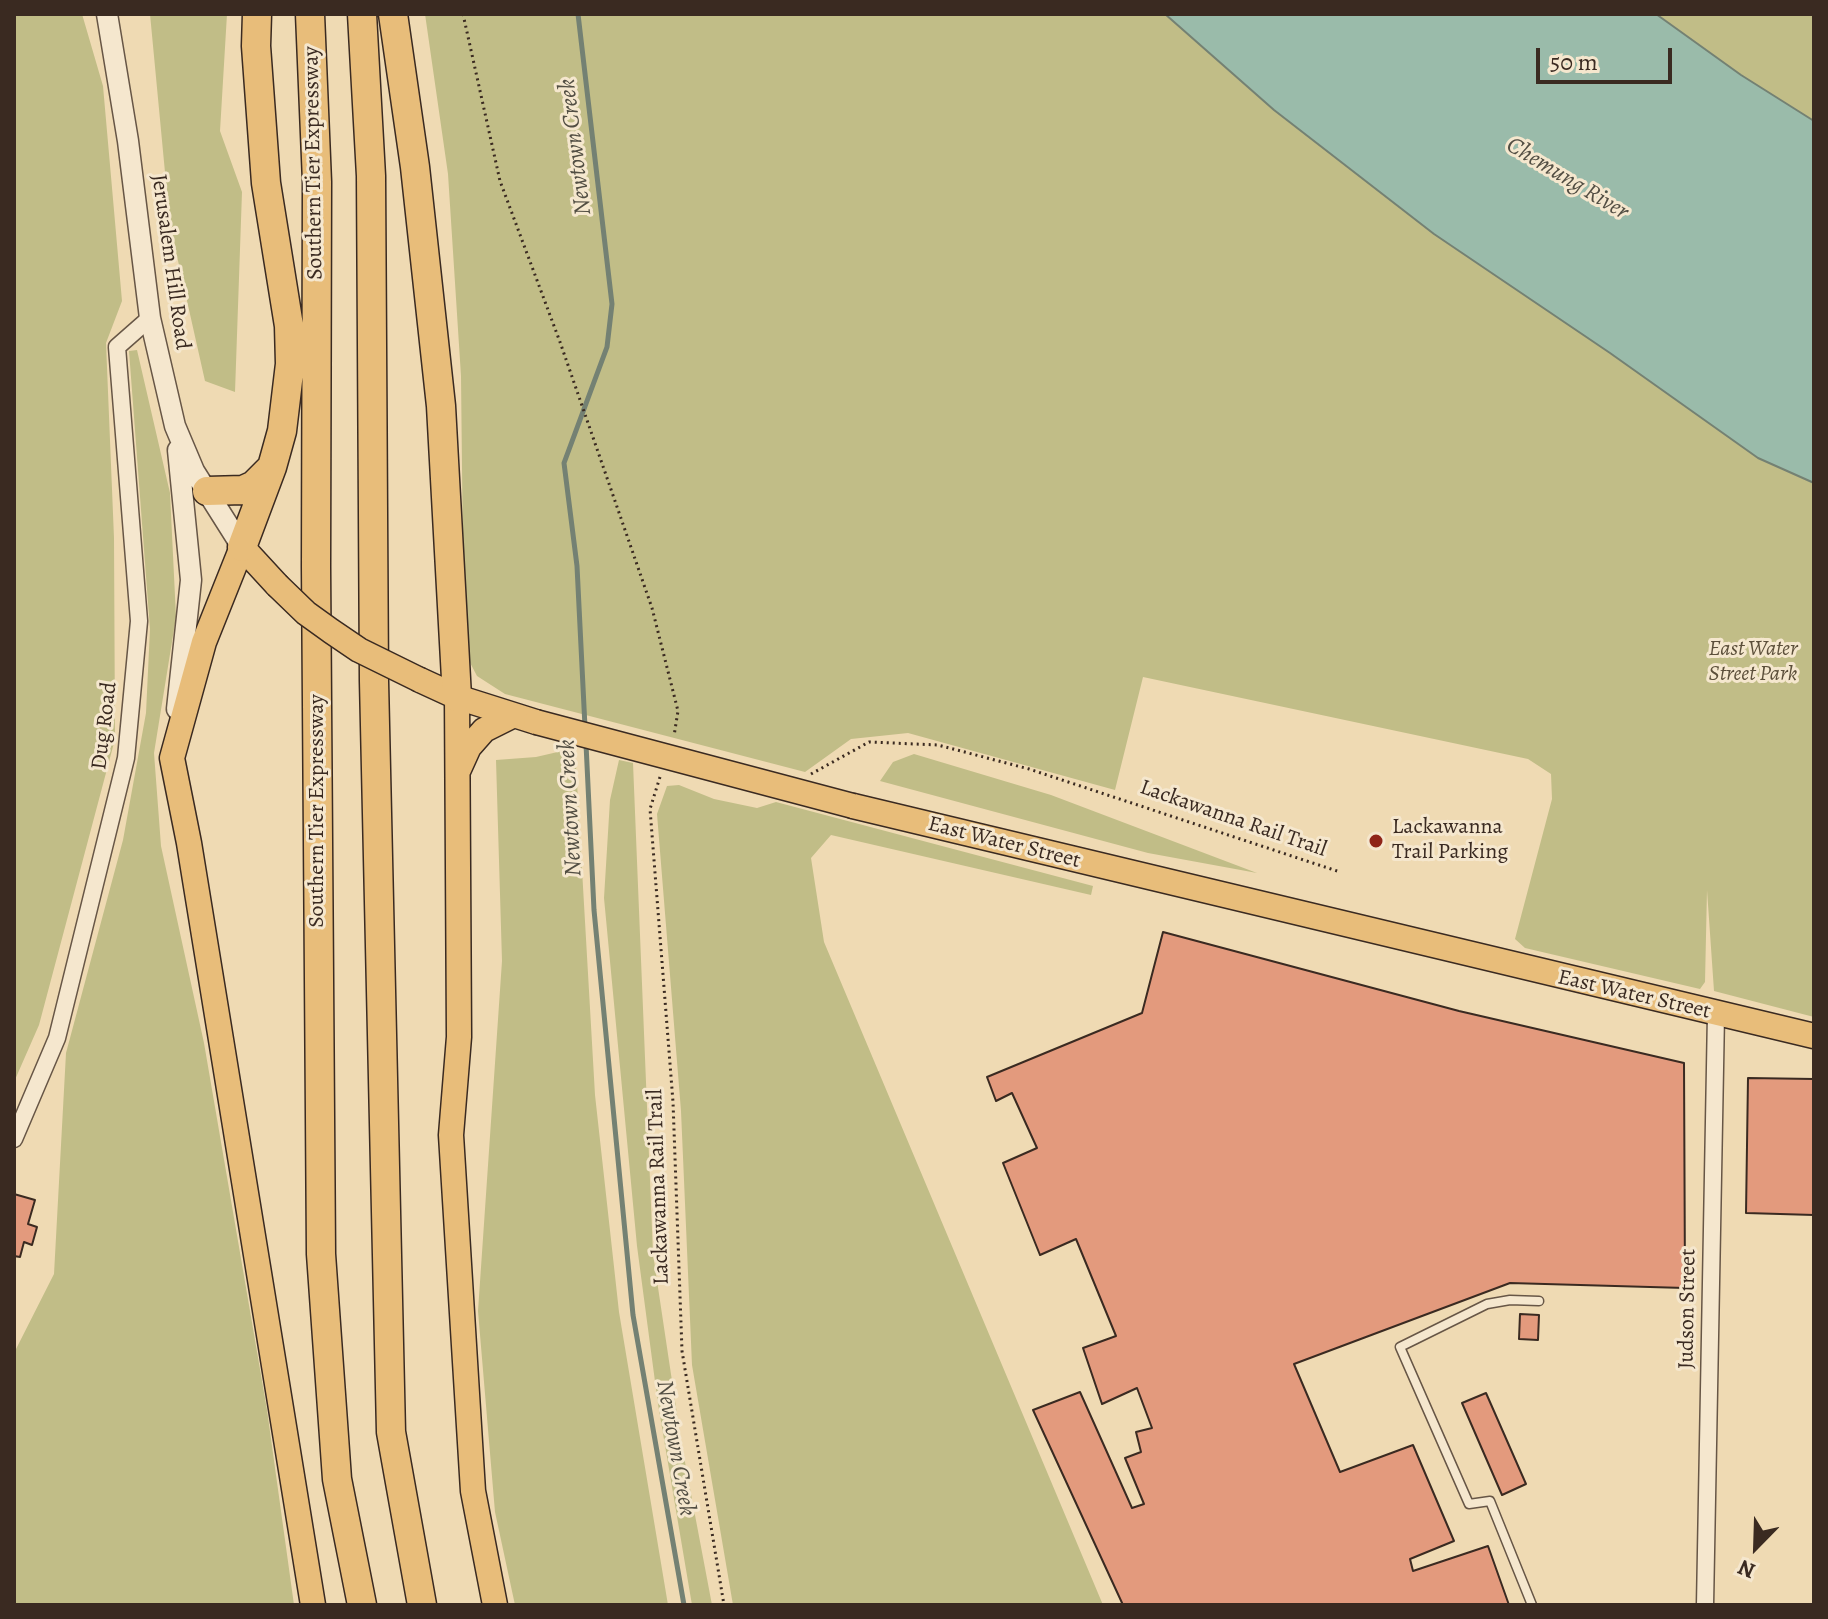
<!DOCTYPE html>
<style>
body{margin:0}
#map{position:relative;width:1828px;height:1619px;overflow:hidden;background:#efdab3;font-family:Alegreya,serif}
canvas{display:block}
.frame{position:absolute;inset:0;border:16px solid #3a2a21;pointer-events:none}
.north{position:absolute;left:1716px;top:1507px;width:80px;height:80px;-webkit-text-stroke:6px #f5e7ce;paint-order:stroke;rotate:203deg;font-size:22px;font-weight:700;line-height:32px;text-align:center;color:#3a2a21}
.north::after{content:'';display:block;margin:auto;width:28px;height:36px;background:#3a2a21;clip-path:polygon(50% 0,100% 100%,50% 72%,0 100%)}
.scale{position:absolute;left:1536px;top:48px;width:136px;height:36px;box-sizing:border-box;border:4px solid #3a2a21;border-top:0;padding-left:10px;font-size:24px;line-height:28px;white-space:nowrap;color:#3a2a21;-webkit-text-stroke:6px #f5e7ce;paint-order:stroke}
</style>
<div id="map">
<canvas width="1828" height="1619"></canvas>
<div class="frame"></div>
<div class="north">N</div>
<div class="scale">50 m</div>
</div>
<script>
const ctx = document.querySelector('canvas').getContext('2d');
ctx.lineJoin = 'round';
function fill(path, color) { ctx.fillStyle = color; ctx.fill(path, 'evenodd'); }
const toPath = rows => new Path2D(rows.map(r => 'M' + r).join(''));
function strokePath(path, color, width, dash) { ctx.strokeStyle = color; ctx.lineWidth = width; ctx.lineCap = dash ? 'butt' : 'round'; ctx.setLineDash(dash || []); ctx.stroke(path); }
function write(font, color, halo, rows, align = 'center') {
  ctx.font = font + ' Alegreya,serif'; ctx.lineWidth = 6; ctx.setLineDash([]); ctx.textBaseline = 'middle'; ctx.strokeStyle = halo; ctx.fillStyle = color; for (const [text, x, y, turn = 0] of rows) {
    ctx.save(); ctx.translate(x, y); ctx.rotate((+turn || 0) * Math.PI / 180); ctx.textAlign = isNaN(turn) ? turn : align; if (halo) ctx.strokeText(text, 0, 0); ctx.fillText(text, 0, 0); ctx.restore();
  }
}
fill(toPath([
 [14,14,82,14,103,86,122,301,106,343,114,538,115,739,39,1025,14,1082],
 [150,14,227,14,220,131,242,192,235,392,205,381,170,225],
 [425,14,1165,14,1274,110,1434,234,1610,353,1758,458,1814,483,1814,1017,1714,991,1707,890,1705,982,1700,989,1525,948,1515,939,1552,799,1551,774,1528,759,1143,677,1115,790,908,733,851,739,805,772,505,694,477,676,464,651,461,376,448,174],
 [1656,14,1814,14,1814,121,1741,75],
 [137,350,170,493,176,617,154,753,161,846,204,1043,267,1410,294,1605,14,1605,14,1353,54,1274,66,1053,123,840,146,713,150,629,129,351],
 [575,748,595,1095,619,1312,668,1605,515,1605,495,1512,478,1311,502,961,496,760,536,757],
 [914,754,1051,795,1257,873,1148,853,880,781,893,762],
 [619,760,633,763,653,1254,681,1441,712,1605,692,1605,658,1404,637,1246,604,898,610,800],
 [679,785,714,799,757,808,776,802,1093,886,1091,895,831,835,811,858,824,942,1103,1605,733,1605,692,1365,681,1111,657,814,667,786]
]), '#c1bd87');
const water = toPath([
 [1165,14,1656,14,1741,75,1814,121,1814,483,1758,458,1610,353,1434,234,1274,110,1165,14]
]);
fill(water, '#9abbaa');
strokePath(water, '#748173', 2);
strokePath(toPath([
 [578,14,612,304,607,347,564,463,577,566,585,727],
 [586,744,594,910,633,1315,684,1605]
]), '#748173', 5);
const building = toPath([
 [1163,932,1459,1011,1684,1063,1685,1288,1510,1283,1294,1364,1340,1472,1413,1445,1454,1541,1410,1559,1413,1571,1488,1546,1509,1605,1123,1605,1033,1410,1080,1392,1132,1508,1144,1504,1125,1458,1141,1452,1136,1432,1152,1428,1137,1388,1102,1404,1083,1348,1116,1336,1076,1239,1040,1255,1003,1163,1037,1148,1012,1093,996,1101,987,1077,1142,1013,1163,932],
 [1748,1078,1814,1079,1814,1215,1746,1213,1748,1078],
 [14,1194,35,1200,28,1224,37,1227,32,1245,24,1242,20,1257,14,1256,14,1194],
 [1520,1314,1539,1315,1538,1340,1519,1339,1520,1314],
 [1486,1393,1526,1484,1502,1495,1462,1403,1486,1393]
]);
fill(building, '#e39a7d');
strokePath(building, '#3a2a21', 2);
const service = toPath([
 [1532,1605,1490,1501,1469,1504,1400,1347,1487,1304,1510,1300,1539,1301]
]);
const minor = toPath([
 [14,1139,57,1038,126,758,139,621,117,347,150,318],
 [1705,1605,1716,1014]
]);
const tertiary = toPath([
 [107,14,128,141,150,318,175,426,194,471,242,547],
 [177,709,191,580,178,450]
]);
const primary = toPath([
 [277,585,242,547,204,642,172,758,189,843,313,1605],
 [420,680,457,697,536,722],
 [457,697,459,1037,451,1135,473,1491,495,1605],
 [459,769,469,747,484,730,512,716],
 [853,806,1814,1036]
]);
const motorway = toPath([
 [310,14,317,182,316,566,321,1254,337,1479,362,1605],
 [362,14,371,176,374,681,391,1432,422,1605],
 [393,14,415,167,441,406,457,697],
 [207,491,243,490,254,485,271,468],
 [242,547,272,467,282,431,290,364,289,326,266,183,256,46,257,14]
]);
strokePath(service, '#675646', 11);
strokePath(minor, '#675646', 19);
strokePath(tertiary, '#675646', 23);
strokePath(primary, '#3a2a21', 27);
strokePath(motorway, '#3a2a21', 31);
strokePath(toPath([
 [463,14,500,181,560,342,652,608,678,711,674,736],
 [811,774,869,742,938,745,1029,769,1340,872],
 [660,777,650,809,673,1102,682,1351,724,1605]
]), '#3a2a21', 3, [2, 4]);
strokePath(service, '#f5e7ce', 8);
strokePath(minor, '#f5e7ce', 16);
strokePath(tertiary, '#f5e7ce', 20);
strokePath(primary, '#e8bd7a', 24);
strokePath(motorway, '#e8bd7a', 28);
const primaryBridge = toPath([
 [277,585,306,613,331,631,359,650,420,680],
 [536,722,853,806]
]);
strokePath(primaryBridge, '#3a2a21', 27, []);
strokePath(primaryBridge, '#e8bd7a', 24);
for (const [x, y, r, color] of [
 [1376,841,8,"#8f2418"]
]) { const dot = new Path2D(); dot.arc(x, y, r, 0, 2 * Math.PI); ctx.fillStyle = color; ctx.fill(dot); strokePath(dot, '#f5e7ce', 3); }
write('22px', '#3a2a21', '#f5e7ce', [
 ["Southern Tier Expressway",314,163,-91],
 ["Jerusalem Hill Road",170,262,82],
 ["Dug Road",105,726,-83],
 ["Southern Tier Expressway",318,811,-90],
 ["Lackawanna Rail Trail",1233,819,19],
 ["East Water Street",1004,843,14],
 ["East Water Street",1634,995,13],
 ["Lackawanna Rail Trail",659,1187,-92],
 ["Judson Street",1688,1309,-89]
]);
write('italic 22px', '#5c4f3a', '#f5e7ce', [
 ["East Water",1753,650],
 ["Street Park",1753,675]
]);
write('22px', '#3a2a21', '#f5e7ce', [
 ["Lackawanna",1392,828],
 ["Trail Parking",1392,853]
], 'left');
write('italic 24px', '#524e43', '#f5e7ce', [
 ["Newtown Creek",576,147,-97],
 ["Chemung River",1567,179,31],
 ["Newtown Creek",571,808,-93],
 ["Newtown Creek",675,1448,80]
]);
</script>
